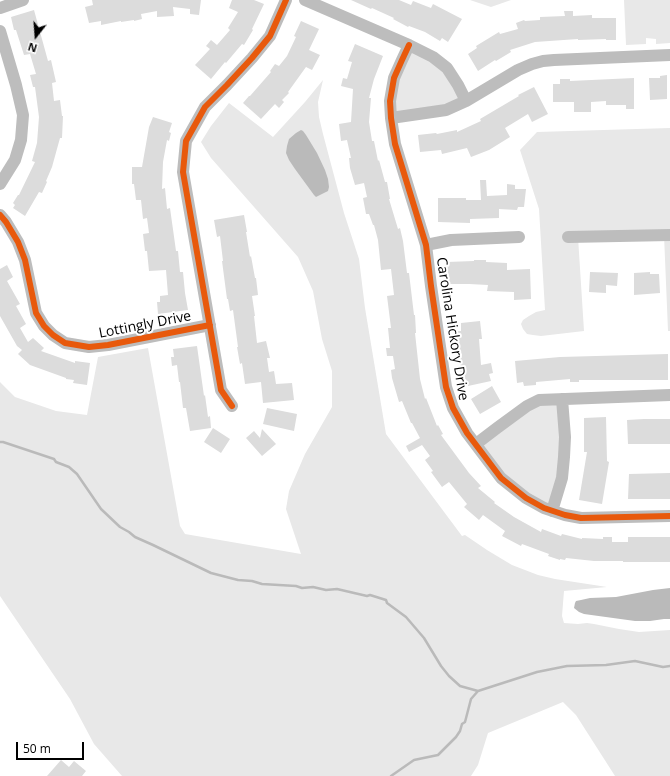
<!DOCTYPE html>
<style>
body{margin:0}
#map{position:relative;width:670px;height:776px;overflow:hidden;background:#fff;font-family:"Open Sans",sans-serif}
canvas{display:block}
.north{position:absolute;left:16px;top:16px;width:40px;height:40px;-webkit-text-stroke:3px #fff;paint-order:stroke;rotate:197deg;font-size:11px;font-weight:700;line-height:16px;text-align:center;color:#000}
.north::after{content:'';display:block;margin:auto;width:14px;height:18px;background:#000;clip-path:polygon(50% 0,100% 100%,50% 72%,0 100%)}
.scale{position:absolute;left:16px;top:742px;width:68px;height:18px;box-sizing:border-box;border:2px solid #000;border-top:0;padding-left:5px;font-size:12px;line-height:14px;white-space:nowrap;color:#000;-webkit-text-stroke:3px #fff;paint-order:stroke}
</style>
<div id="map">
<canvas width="670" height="776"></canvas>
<div class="north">N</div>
<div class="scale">50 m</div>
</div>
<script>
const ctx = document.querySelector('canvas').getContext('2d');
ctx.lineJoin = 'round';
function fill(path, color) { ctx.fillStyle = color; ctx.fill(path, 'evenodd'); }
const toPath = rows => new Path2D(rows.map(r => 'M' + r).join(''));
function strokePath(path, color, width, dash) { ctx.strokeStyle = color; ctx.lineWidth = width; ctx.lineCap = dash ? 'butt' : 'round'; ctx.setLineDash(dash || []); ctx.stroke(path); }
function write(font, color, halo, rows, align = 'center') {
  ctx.font = font + ' "Open Sans",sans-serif'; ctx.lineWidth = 4; ctx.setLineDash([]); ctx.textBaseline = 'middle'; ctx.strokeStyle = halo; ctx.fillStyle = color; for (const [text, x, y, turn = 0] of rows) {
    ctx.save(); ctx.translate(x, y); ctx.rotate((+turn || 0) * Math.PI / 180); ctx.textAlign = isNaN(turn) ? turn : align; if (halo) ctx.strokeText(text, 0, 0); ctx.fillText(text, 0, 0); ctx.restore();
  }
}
fill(toPath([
 [470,0,511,0,491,7],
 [624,0,670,0,670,43,656,44,656,39,646,38,646,44,626,45],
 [409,45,433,57,466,101,391,118,390,109],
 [323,80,318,102,319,117,323,134,344,213,359,259,365,308,386,434,462,536,465,535,487,550,512,565,538,575,555,579,607,587,564,591,562,616,564,623,578,624,587,623,594,624,619,629,639,632,670,630,670,776,615,776,576,715,563,702,488,733,478,765,471,776,122,776,94,744,70,699,0,596,0,382,15,397,56,411,87,415,98,357,148,348,180,526,185,534,301,554,286,509,289,491,305,454,332,407,332,371,322,339,313,291,298,257,211,158,201,142,211,126,229,103,273,137,305,102],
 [670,128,670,331,668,331,664,235,578,237,584,331,541,336,533,335,527,334,523,329,521,324,523,320,529,316,536,312,545,310,539,209,520,150,537,132],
 [562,399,565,437,552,511,526,498,476,444,527,406]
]), '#e8e8e8');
fill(toPath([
 [301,130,303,131,306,135,317,153,325,170,328,179,329,187,328,191,316,197,314,195,295,169,289,160,286,153,287,146,289,139,296,133],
 [670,588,670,619,664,619,650,621,635,621,584,614,579,612,574,608,575,603,576,601,581,600,590,598,616,597,653,590]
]), '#bababa');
strokePath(toPath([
 [0,442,3,442,54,459,56,462,69,467,77,474,101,509,120,527,129,532,135,537,153,545,211,573,238,580,252,581,262,584,296,586,302,588,313,587,326,590,337,589,367,596,370,595,386,600,387,603,406,617,424,638,441,666,449,676,460,686,478,691,537,672,567,666,606,665,635,661,663,667,670,666],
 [391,776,414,760,438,755,456,737,460,731,462,724,465,722,471,699,478,691]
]), '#bababa', 2.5);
fill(toPath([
 [92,0,201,0,199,15,190,14,190,9,173,7,174,16,157,17,157,11,141,14,142,19,134,21,134,20,121,22,121,21,101,25,101,21,89,23,85,7,93,5],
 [232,0,254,0,264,4,252,29,253,30,244,45,242,44,226,63,225,62,211,79,195,65,210,49,206,46,211,40,217,45,230,30,228,28,238,12,229,8],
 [351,0,399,0,411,5,413,1,431,8,433,4,462,19,448,42,442,38,440,41,425,32,409,26,408,27,393,19,394,18,372,8,371,9],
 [34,10,48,61,51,60,56,82,52,83,54,101,60,100,62,116,63,116,62,138,60,138,52,167,46,181,47,182,42,193,39,192,25,216,13,208,15,205,13,203,18,195,19,195,35,162,32,161,37,143,39,117,35,87,33,87,30,75,36,74,30,54,24,55,16,30,14,30,11,17],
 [564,11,573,11,573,16,592,15,592,18,616,18,616,40,606,40,606,39,578,40,578,39,535,42,510,50,511,52,496,61,495,60,478,71,468,54,477,48,476,46,499,32,500,34,518,29,516,23,524,20,525,21,540,20,540,17,565,16],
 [301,21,319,29,309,50,320,55,312,70,306,67,288,92,289,93,282,100,284,102,279,108,275,104,261,119,243,103,249,96,250,96,271,72,270,71,275,64,279,66,287,56,296,37,294,36],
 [355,44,383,56,374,79,369,98,371,98,369,122,372,141,374,141,378,161,379,160,385,182,387,182,390,199,389,199,398,229,400,228,403,241,407,273,409,273,414,315,415,315,416,333,415,333,420,379,425,399,426,398,437,426,438,425,443,434,441,435,469,473,481,486,478,488,495,502,494,503,514,517,541,532,542,529,561,536,562,534,582,539,582,538,603,539,603,537,612,537,612,542,628,542,628,537,670,537,670,562,623,562,623,561,594,561,566,558,565,560,560,559,560,560,548,556,549,554,522,544,521,546,502,536,505,531,483,515,479,520,464,507,467,504,449,482,442,487,431,472,433,471,425,460,430,456,422,445,409,452,406,446,420,438,412,423,411,423,402,401,399,402,392,378,391,370,395,369,393,356,387,356,386,348,390,348,388,328,391,328,387,296,394,295,391,269,381,270,378,240,374,225,373,225,369,214,366,214,363,198,367,197,364,183,355,185,350,168,349,158,351,158,347,140,341,141,339,124,351,122,353,89,341,86,343,78,347,79,352,62,348,61],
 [667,75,667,99,650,100,649,78,660,78,660,76],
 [634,78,634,109,626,109,626,105,606,105,606,101,591,102,591,112,574,112,574,102,553,102,553,84,560,84,560,79,570,79,570,81],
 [534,87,548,114,532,122,528,114,505,128,510,137,489,150,471,157,467,148,442,154,441,150,420,152,418,135,436,133,437,134,457,130,457,132,481,121,480,119,519,96,518,95],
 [153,117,172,123,169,132,171,133,169,141,167,140,163,162,162,189,165,188,167,209,170,208,176,251,178,251,180,272,183,272,185,293,188,310,158,314,157,302,160,302,160,296,168,295,166,270,149,271,147,251,145,251,143,234,149,233,147,218,143,219,141,200,136,200,134,184,132,184,132,167,142,167,149,127],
 [480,180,486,180,487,196,507,195,507,184,515,185,515,189,526,189,524,207,518,207,517,210,499,209,499,218,470,219,470,223,438,222,438,198,466,198,466,200,481,200],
 [244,215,247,232,246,232,250,257,251,256,255,278,256,278,258,295,252,296,255,316,254,316,257,343,266,341,270,358,267,358,269,372,274,371,276,384,292,383,294,400,263,403,261,382,245,384,242,363,240,364,237,347,238,347,233,310,230,311,228,299,227,299,222,261,223,261,220,236,217,237,214,220],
 [474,260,486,260,486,262,507,263,507,270,530,269,531,299,514,300,514,292,487,291,488,285,469,284,448,284,447,262,474,261],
 [7,265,13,277,7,281,20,304,16,306,26,324,20,328,28,342,33,338,44,348,41,351,75,363,75,361,90,363,87,385,73,383,74,380,66,379,66,378,30,365,18,354,22,350,17,346,0,316,0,269],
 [590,272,618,273,617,286,606,285,606,293,589,292],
 [650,272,650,274,659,274,660,293,634,295,634,273],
 [480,321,482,339,479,339,481,365,491,363,493,373,489,374,491,381,468,386,466,379,463,380,460,369,461,369,457,331,461,331,461,323],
 [197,346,204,396,205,395,208,417,210,416,211,428,190,431,186,408,183,408,180,382,179,382,177,365,172,366,171,357,174,357,173,349],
 [668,354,668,380,579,380,579,382,570,382,570,379,536,382,536,385,524,386,523,382,517,383,515,361,560,357],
 [492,386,501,402,480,414,471,399],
 [267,408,297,414,294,431,263,424],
 [606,417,607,461,609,462,602,504,579,500,587,452,584,452,584,418],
 [644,419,670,419,670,444,628,444,627,420],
 [213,428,230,439,221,453,204,442],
 [262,429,276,444,262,456,246,438,254,431,260,438],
 [670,473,670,499,628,499,629,474],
 [61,760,69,767,74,761,86,771,82,776,47,776]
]), '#dcdcdc');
strokePath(toPath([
 [305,0,409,45,433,57,447,68,458,85,466,101],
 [0,8,23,0],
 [0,31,16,85,23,115,21,140,15,160,0,184],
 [409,45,402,60,394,78,390,101,391,118,395,144,426,245,431,286,446,387,453,408,467,433,501,478,526,498,544,508,565,515,581,518,670,516],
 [391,118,446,110,466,101,518,70,532,64,543,61,554,60,670,55],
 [0,215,6,222,18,242,25,260,36,313,44,326,53,335,65,343,89,347,108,345,210,325],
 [568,237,670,235],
 [426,245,451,240,519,237],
 [232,406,221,390,183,172,186,141,205,107,227,85,252,58,270,36,286,0],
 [476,444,497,428,527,406,539,400,670,395],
 [552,511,562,478,564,457,565,437,562,399]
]), '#bdbdbd', 12);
strokePath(toPath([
 [409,45,402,60,394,78,390,101,391,118,395,144,426,245,431,286,446,387,453,408,467,433,501,478,526,498,544,508,565,515,581,518,670,516],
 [0,215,6,222,18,242,25,260,36,313,44,326,53,335,65,343,89,347,108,345,210,325],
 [232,406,221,390,183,172,186,141,205,107,227,85,252,58,270,36,286,0]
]), '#e8590c', 6);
write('14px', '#000', '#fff', [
 ["Lottingly Drive",145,325,-11],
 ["Carolina Hickory Drive",452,329,81]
]);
</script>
